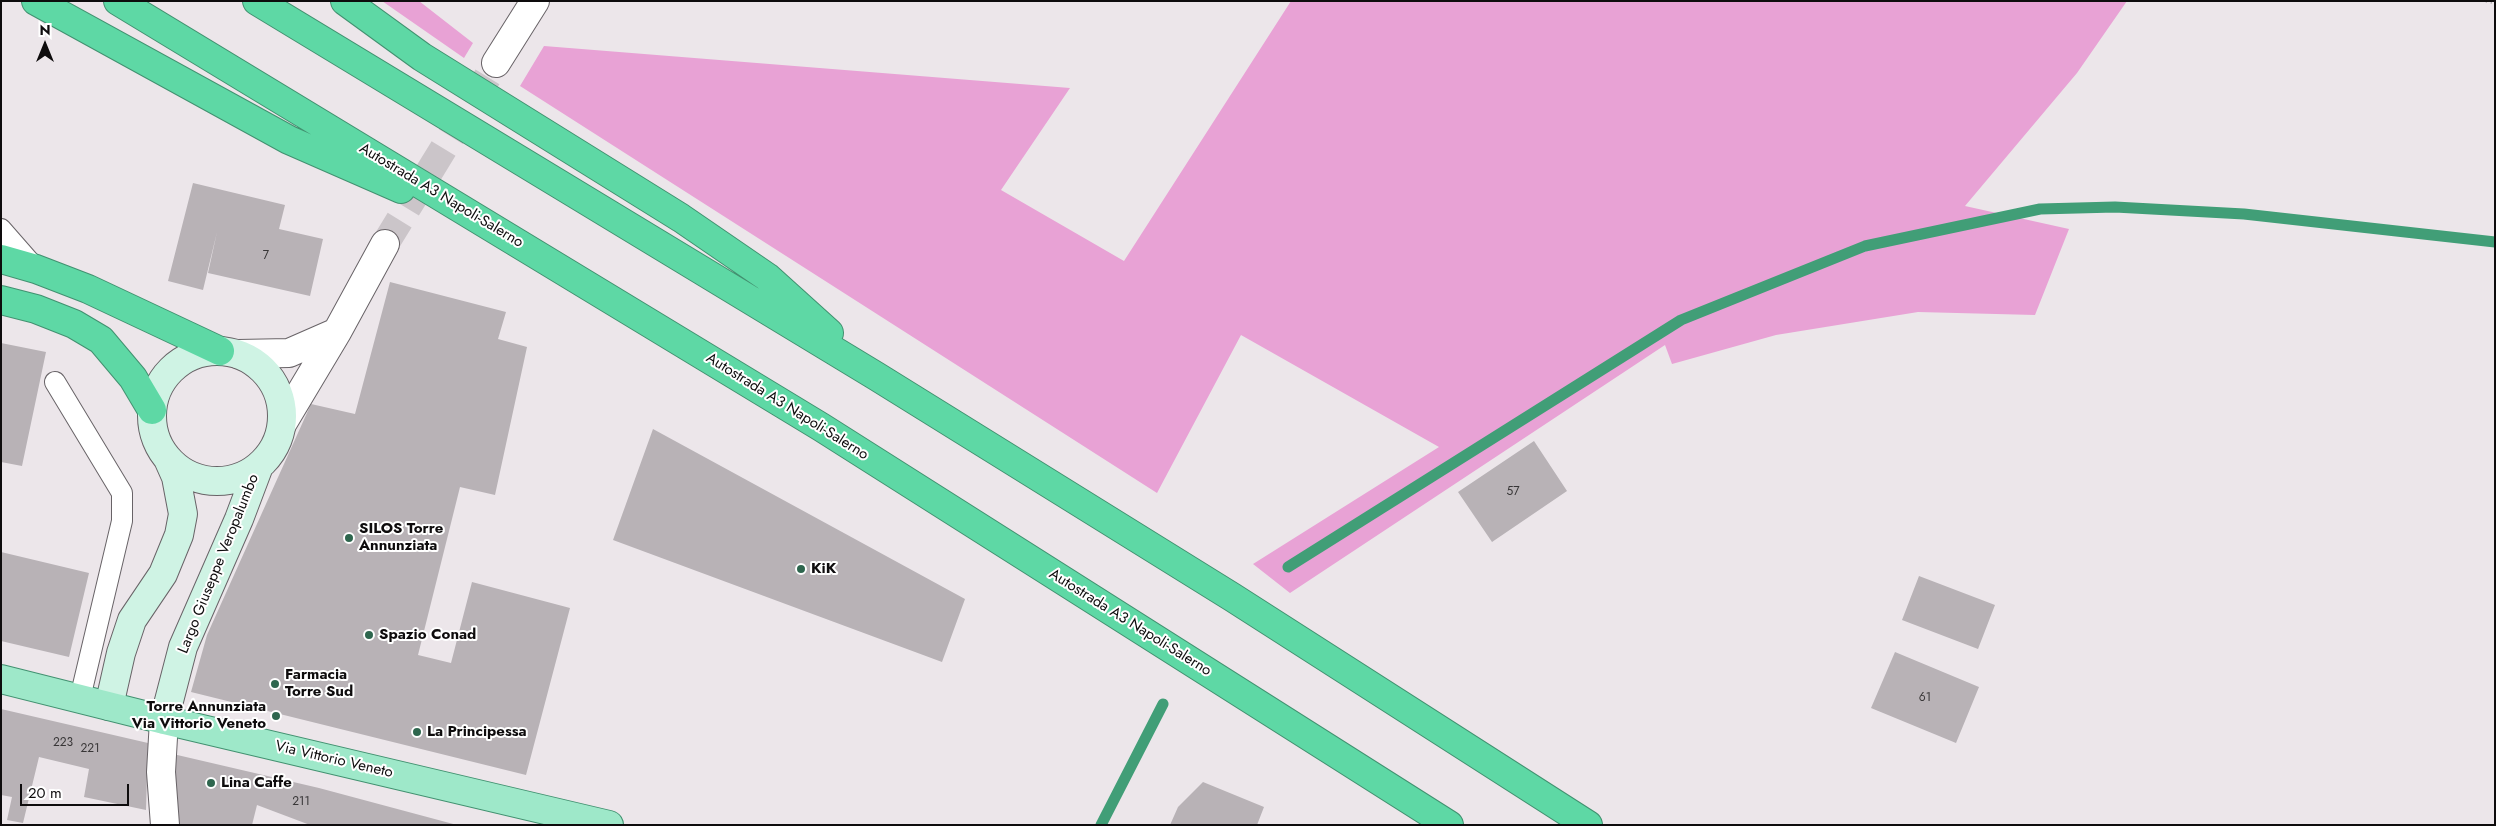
<!DOCTYPE html>
<style>
body{margin:0}
#map{position:relative;width:2496px;height:826px;overflow:hidden;background:#ece6ea;font-family:Jost,sans-serif}
canvas{display:block}
.frame{position:absolute;inset:0;border:2px solid #0e0c0d;pointer-events:none}
.north{position:absolute;left:20px;top:20px;width:50px;height:50px;-webkit-text-stroke:4px #fff;paint-order:stroke;rotate:0deg;font-size:14px;font-weight:700;line-height:20px;text-align:center;color:#0e0c0d}
.north::after{content:'';display:block;margin:auto;width:18px;height:22px;background:#0e0c0d;clip-path:polygon(50% 0,100% 100%,50% 72%,0 100%)}
.scale{position:absolute;left:20px;top:784px;width:109px;height:22px;box-sizing:border-box;border:2px solid #0e0c0d;border-top:0;padding-left:6px;font-size:15px;line-height:18px;white-space:nowrap;color:#0e0c0d;-webkit-text-stroke:4px #fff;paint-order:stroke}
</style>
<div id="map">
<canvas width="2496" height="826"></canvas>
<div class="frame"></div>
<div class="north">N</div>
<div class="scale">20 m</div>
</div>
<script>
const ctx = document.querySelector('canvas').getContext('2d');
ctx.lineJoin = 'round';
function fill(path, color) { ctx.fillStyle = color; ctx.fill(path, 'evenodd'); }
const toPath = rows => new Path2D(rows.map(r => 'M' + r).join(''));
function strokePath(path, color, width, dash) { ctx.strokeStyle = color; ctx.lineWidth = width; ctx.lineCap = dash ? 'butt' : 'round'; ctx.setLineDash(dash || []); ctx.stroke(path); }
function write(font, color, halo, rows, align = 'center') {
  ctx.font = font + ' Jost,sans-serif'; ctx.lineWidth = 4; ctx.setLineDash([]); ctx.textBaseline = 'middle'; ctx.strokeStyle = halo; ctx.fillStyle = color; for (const [text, x, y, turn = 0] of rows) {
    ctx.save(); ctx.translate(x, y); ctx.rotate((+turn || 0) * Math.PI / 180); ctx.textAlign = isNaN(turn) ? turn : align; if (halo) ctx.strokeText(text, 0, 0); ctx.fillText(text, 0, 0); ctx.restore();
  }
}
fill(toPath([
 [382,1,419,1,473,43,464,58],
 [1291,1,2127,1,2077,73,1965,206,2069,229,2035,315,1918,312,1776,335,1672,364,1665,345,1290,593,1253,564,1439,447,1241,335,1157,493,520,86,544,46,1070,88,1001,190,1124,261]
]), '#e8a2d5');
strokePath(toPath([
 [1288,567,1681,320,1865,246,2040,209,2115,207,2244,214,2495,242],
 [1101,825,1163,704]
]), '#419e77', 11);
fill(toPath([
 [193,183,285,205,279,229,323,239,310,296,208,273,217,232,203,290,168,281],
 [390,282,506,312,498,339,527,347,495,495,460,487,418,655,451,663,472,582,570,608,526,775,191,692,207,635,311,404,355,414],
 [1,343,46,352,22,466,1,462],
 [653,429,965,599,942,662,613,540],
 [1534,441,1567,491,1492,542,1458,492],
 [1,552,89,573,69,657,1,641],
 [1919,576,1995,605,1978,649,1902,620],
 [1895,652,1979,687,1956,743,1871,708],
 [1,709,148,743,146,810,84,797,89,769,39,757,23,823,7,820,12,797,1,795],
 [173,754,319,788,457,825,310,825,257,805,252,825,178,825],
 [1203,782,1264,807,1257,825,1170,825,1178,807]
]), '#b8b2b6');
strokePath(toPath([
 [385,244,496,63]
]), '#cbc5c9', 28, [28, 14]);
const lane = toPath([
 [1,229,36,269],
 [55,382,122,493,122,521,80,698]
]);
const street = toPath([
 [496,63,535,1],
 [238,354,289,353,337,332],
 [282,424,337,332,385,244],
 [164,720,161,772,165,825]
]);
const secondary = toPath([
 '152 416a65 65 0 1 1 130 0a65 65 0 1 1-130 0Z',
 [109,706,121,653,132,620,163,574,179,535,183,514,176,477,168,459],
 [164,720,183,647,239,519,259,466]
]);
const primary = toPath([
 [1,679,164,720,609,825]
]);
const highway = toPath([
 [36,1,289,140,401,189],
 [118,1,821,427,1449,825],
 [257,1,876,376,1232,597,1588,825],
 [345,1,422,57,681,218,767,277,829,333],
 [1,259,36,269,88,289,220,351],
 [1,300,36,309,74,324,101,340,133,378,152,410]
]);
strokePath(lane, '#686367', 22);
strokePath(street, '#686367', 30);
strokePath(secondary, '#686367', 30);
strokePath(primary, '#429170', 30);
strokePath(highway, '#429170', 30);
strokePath(toPath([
 [2486,1,2495,3]
]), '#a39ea1', 3, [1, 4]);
strokePath(lane, '#fff', 20);
strokePath(street, '#fff', 28);
strokePath(secondary, '#cff3e4', 28);
strokePath(primary, '#9ee8c9', 28);
strokePath(highway, '#5ed8a5', 28);
for (const [x, y, r, color] of [
 [349,538,5,"#2e664e"],
 [801,569,5,"#2e664e"],
 [369,635,5,"#2e664e"],
 [275,684,5,"#2e664e"],
 [276,716,5,"#2e664e"],
 [417,732,5,"#2e664e"],
 [211,783,5,"#2e664e"]
]) { const dot = new Path2D(); dot.arc(x, y, r, 0, 2 * Math.PI); ctx.fillStyle = color; ctx.fill(dot); strokePath(dot, '#fff', 2); }
write('12px', '#383637', null, [
 ["7",266,256],
 ["57",1513,492],
 ["61",1925,698],
 ["223",63,743],
 ["221",90,749],
 ["211",301,802]
]);
write('15px', '#0e0c0d', '#fff', [
 ["Autostrada A3 Napoli-Salerno",441,196,31],
 ["Autostrada A3 Napoli-Salerno",787,407,32],
 ["Largo Giuseppe Veropalumbo",219,564,-68],
 ["Autostrada A3 Napoli-Salerno",1130,623,32],
 ["Via Vittorio Veneto",334,760,13]
]);
write('bold 15px', '#0e0c0d', '#fff', [
 ["SILOS Torre",359,529],
 ["Annunziata",359,546],
 ["KiK",811,569],
 ["Spazio Conad",379,635],
 ["Farmacia",285,675],
 ["Torre Sud",285,692],
 ["Torre Annunziata",266,707,"right"],
 ["Via Vittorio Veneto",266,724,"right"],
 ["La Principessa",427,732],
 ["Lina Caffe",221,783]
], 'left');
</script>
